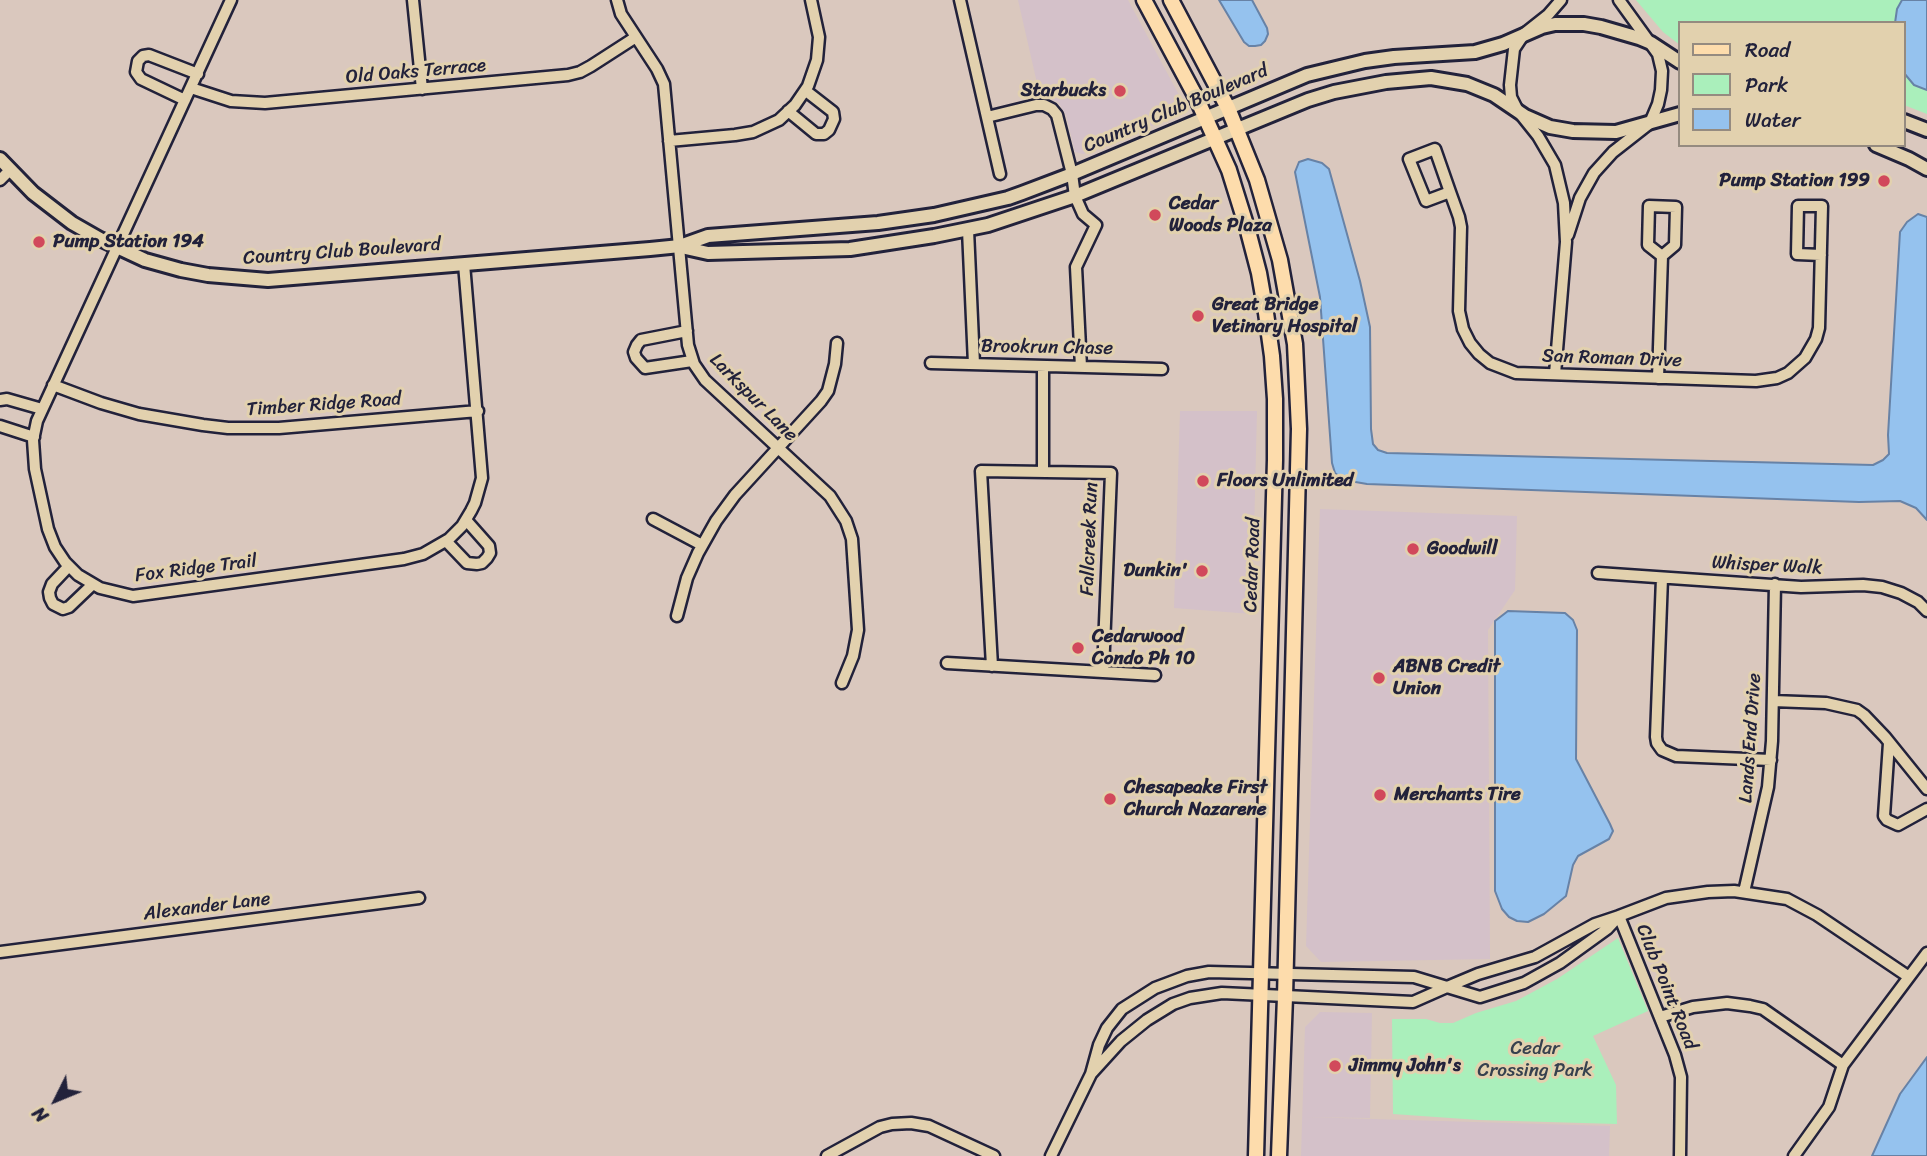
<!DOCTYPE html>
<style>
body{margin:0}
#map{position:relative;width:1927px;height:1156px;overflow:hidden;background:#dac8be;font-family:Sriracha,sans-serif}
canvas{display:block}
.legend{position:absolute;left:1678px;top:21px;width:228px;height:126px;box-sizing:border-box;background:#e2d1ae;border:2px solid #958b80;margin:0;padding:9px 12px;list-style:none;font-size:21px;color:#22223b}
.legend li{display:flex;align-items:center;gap:14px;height:35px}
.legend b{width:35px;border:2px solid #958b80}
.north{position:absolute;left:21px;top:1065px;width:70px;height:70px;-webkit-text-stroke:5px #e2d1ae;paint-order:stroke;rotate:227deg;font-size:19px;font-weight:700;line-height:28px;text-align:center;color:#22223b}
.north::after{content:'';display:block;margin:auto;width:24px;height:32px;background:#22223b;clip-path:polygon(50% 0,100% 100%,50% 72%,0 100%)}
</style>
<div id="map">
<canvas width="1927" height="1156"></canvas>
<ul class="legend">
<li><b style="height:9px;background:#fddcac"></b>Road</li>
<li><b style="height:19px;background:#aaefbb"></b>Park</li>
<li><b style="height:19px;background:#95c2ee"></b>Water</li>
</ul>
<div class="north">N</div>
</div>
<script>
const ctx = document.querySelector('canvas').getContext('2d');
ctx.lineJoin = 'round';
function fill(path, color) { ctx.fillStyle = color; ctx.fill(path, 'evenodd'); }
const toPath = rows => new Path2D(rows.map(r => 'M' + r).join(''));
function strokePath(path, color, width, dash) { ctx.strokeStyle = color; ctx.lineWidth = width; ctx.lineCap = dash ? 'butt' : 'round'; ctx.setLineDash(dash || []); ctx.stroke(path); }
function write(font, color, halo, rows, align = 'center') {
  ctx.font = font + ' Sriracha,sans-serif'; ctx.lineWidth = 6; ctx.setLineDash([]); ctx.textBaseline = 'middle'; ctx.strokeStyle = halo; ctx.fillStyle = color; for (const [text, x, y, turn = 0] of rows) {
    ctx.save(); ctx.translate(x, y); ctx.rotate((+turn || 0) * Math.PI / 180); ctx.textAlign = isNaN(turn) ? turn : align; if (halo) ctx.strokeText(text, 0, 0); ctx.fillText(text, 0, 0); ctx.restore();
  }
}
fill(toPath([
 [1018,0,1128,0,1179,95,1173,117,1083,154,1075,152,1066,115,1058,102,1040,96],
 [1180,411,1257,411,1252,614,1174,608],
 [1320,509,1517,516,1515,590,1488,630,1490,959,1321,962,1306,946],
 [1320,1012,1372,1013,1370,1118,1305,1117,1610,1126,1609,1156,1301,1156,1305,1027]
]), '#d4c1c9');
fill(toPath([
 [1636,0,1927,0,1927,114,1904,105,1904,23,1680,23,1680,45,1663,32],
 [1618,938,1648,1011,1593,1036,1616,1085,1617,1124,1479,1120,1393,1114,1392,1019,1426,1019,1440,1023,1453,1023,1476,1013,1516,1001,1557,979]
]), '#aaefbb');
const water = toPath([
 [1219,0,1252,0,1267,28,1268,34,1265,41,1261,45,1255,46,1249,46,1244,42,1219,0],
 [1902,0,1927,0,1927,90,1914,85,1904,73,1904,23,1895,23,1897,9,1902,0],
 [1308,159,1322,163,1329,169,1360,281,1370,327,1371,429,1373,444,1378,450,1387,453,1873,465,1883,460,1889,454,1888,435,1900,232,1907,222,1918,214,1927,217,1927,520,1916,508,1900,501,1859,502,1367,484,1344,480,1335,473,1332,463,1320,297,1295,172,1299,162,1308,159],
 [1508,611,1565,613,1573,620,1577,630,1576,759,1610,824,1613,831,1609,839,1578,856,1573,865,1566,896,1544,914,1528,922,1517,921,1509,917,1502,909,1495,891,1495,621,1508,611],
 [1927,1057,1927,1156,1872,1156,1900,1094,1927,1057]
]);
fill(water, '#95c2ee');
strokePath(water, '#6782a6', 2);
const minor = toPath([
 [231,0,37,421,33,440,35,469,48,529,55,547,65,562,78,575,100,588,133,596,404,559,423,554,449,539,462,526,471,511,475,503,482,478,464,264],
 [413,0,422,89],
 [617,0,621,14,657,69,664,84,688,345,694,364,705,380,830,496,846,521,852,539,858,630,853,656,842,683],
 [960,0,1000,174],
 [191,88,231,101,265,103,568,75,580,72,591,66,636,37],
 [185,100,141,79,136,72,138,61,143,56,149,55,198,74],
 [788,111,816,134,824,134,829,130,834,119,833,112,806,91],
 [987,117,1036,105,1044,105,1052,109,1057,115,1072,174,1075,196,1083,214,1096,225,1076,267,1081,367],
 [669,141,735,135,753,132,779,120,795,105,808,86,817,60,819,37,811,0],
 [0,180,10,170],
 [1450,192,1426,201,1409,159,1435,149,1450,192,1459,217,1461,227,1459,311,1463,329,1470,343,1479,354,1490,363,1516,373,1756,381,1777,378,1788,373,1805,358,1816,339,1819,328,1822,206,1798,206,1797,254,1821,255],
 [968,230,974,364],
 [1568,235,1580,198,1594,173,1613,152,1650,123,1658,104,1661,90,1662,71,1658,54,1619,0],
 [687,331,641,340,637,345,634,352,636,358,645,368,692,361],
 [931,363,1162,369],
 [1555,374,1566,242,1564,203,1555,165,1538,136,1518,111,1511,97,1510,85,1514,49,1524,34,1548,15,1561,0],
 [1658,378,1662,256,1675,245,1676,207,1649,206,1648,245,1662,256],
 [53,385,101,403,139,414,203,425,228,428,279,428,478,411],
 [0,400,7,399,42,409],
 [0,426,34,437],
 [1043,471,1043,366],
 [653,519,702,545],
 [446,541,467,563,477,564,482,563,487,558,490,553,489,546,466,520],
 [69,566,52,584,49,592,50,598,53,604,63,609,69,607,92,585],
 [1598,573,1801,587,1863,585,1882,587,1901,593,1918,602,1927,611],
 [1662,578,1656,737,1657,743,1662,750,1676,756,1771,760],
 [677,616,687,578,698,553,716,521,735,495,821,401,828,391,835,364,837,343],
 [947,663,1155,675],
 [992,666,981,471,1111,473,1103,672],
 [1773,701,1826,703,1857,710,1864,715,1885,737,1927,789],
 [1889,743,1884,816,1887,820,1898,825,1927,809],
 [1744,892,1768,787,1772,741,1775,584],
 [1619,916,1607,929,1560,963,1524,983,1480,997,1447,987,1478,974,1535,957,1595,924,1619,916],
 [0,952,419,898],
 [1660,1017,1693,1007,1727,1003,1750,1006,1763,1009,1843,1065],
 [827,1156,880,1127,892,1124,911,1123,929,1126,994,1156],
 [1051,1156,1091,1074,1099,1045,1107,1028,1122,1009,1155,988,1187,976,1209,972,1414,977,1447,987,1413,1002,1222,993,1190,998,1173,1004,1147,1020,1121,1041,1091,1074],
 [1680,1156,1681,1077,1675,1055,1619,916,1666,898,1708,892,1734,891,1787,899,1817,915,1909,977],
 [1794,1156,1829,1107,1843,1065,1927,953]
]);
const tertiary = toPath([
 [1904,121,1927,130],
 [1876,145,1909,159,1927,169],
 [0,159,33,193,72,223,100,239,145,260,181,270,208,275,268,280,650,249,680,246,708,236,878,223,934,215,1008,198,1022,193,1072,174,1307,75,1365,61,1394,57,1475,52,1503,44,1542,27,1555,24,1584,24,1601,27,1639,38,1651,43,1680,62],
 [681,247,708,253,850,249,934,236,988,225,1075,196,1308,100,1334,92,1386,82,1431,78,1467,84,1494,95,1525,116,1550,127,1573,131,1616,132,1680,114]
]);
const primary = toPath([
 [1144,0,1197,99,1229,170,1248,231,1259,273,1266,313,1272,356,1275,399,1275,460,1256,1156],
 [1171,0,1228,108,1257,180,1280,260,1295,344,1299,429,1285,997,1279,1156]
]);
strokePath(minor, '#22223b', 15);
strokePath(tertiary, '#22223b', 18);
strokePath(primary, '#22223b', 19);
strokePath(minor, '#e2d1ae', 10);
strokePath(tertiary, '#e2d1ae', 12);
strokePath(primary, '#fddcac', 14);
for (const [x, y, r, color] of [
 [1120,91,7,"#d1495b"],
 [1884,181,7,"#d1495b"],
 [1155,215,7,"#d1495b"],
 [39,242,7,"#d1495b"],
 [1198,316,7,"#d1495b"],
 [1203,481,7,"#d1495b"],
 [1413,549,7,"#d1495b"],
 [1202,571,7,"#d1495b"],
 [1078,648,7,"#d1495b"],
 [1379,678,7,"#d1495b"],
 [1380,795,7,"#d1495b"],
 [1110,799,7,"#d1495b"],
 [1335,1066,7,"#d1495b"]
]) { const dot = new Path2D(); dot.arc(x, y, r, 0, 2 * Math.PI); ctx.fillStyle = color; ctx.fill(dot); strokePath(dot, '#e2d1ae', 2.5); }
write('19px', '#22223b', '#e2d1ae', [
 ["Old Oaks Terrace",416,72,-5],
 ["Country Club Boulevard",1176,109,-23],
 ["Country Club Boulevard",342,252,-4],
 ["Brookrun Chase",1047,348,1],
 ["San Roman Drive",1612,359,2],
 ["Larkspur Lane",753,398,45],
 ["Timber Ridge Road",324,405,-4],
 ["Fallcreek Run",1090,539,-88],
 ["Cedar Road",1253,565,-88],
 ["Whisper Walk",1767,566,3],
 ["Fox Ridge Trail",196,569,-7],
 ["Lands End Drive",1751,738,-86],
 ["Alexander Lane",207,907,-7],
 ["Club Point Road",1666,987,68]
]);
write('bold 19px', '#22223b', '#e2d1ae', [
 ["Starbucks",1106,91,"right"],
 ["Pump Station 199",1870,181,"right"],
 ["Cedar",1169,204],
 ["Woods Plaza",1169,226],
 ["Pump Station 194",53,242],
 ["Great Bridge",1212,305],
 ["Vetinary Hospital",1212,327],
 ["Floors Unlimited",1217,481],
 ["Goodwill",1427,549],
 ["Dunkin'",1188,571,"right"],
 ["Cedarwood",1092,637],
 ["Condo Ph 10",1092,659],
 ["ABNB Credit",1393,667],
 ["Union",1393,689],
 ["Chesapeake First",1124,788],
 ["Church Nazarene",1124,810],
 ["Merchants Tire",1394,795],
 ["Jimmy John's",1349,1066]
], 'left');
write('19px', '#36414e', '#e2d1ae', [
 ["Cedar",1535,1049],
 ["Crossing Park",1535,1071]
]);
</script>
